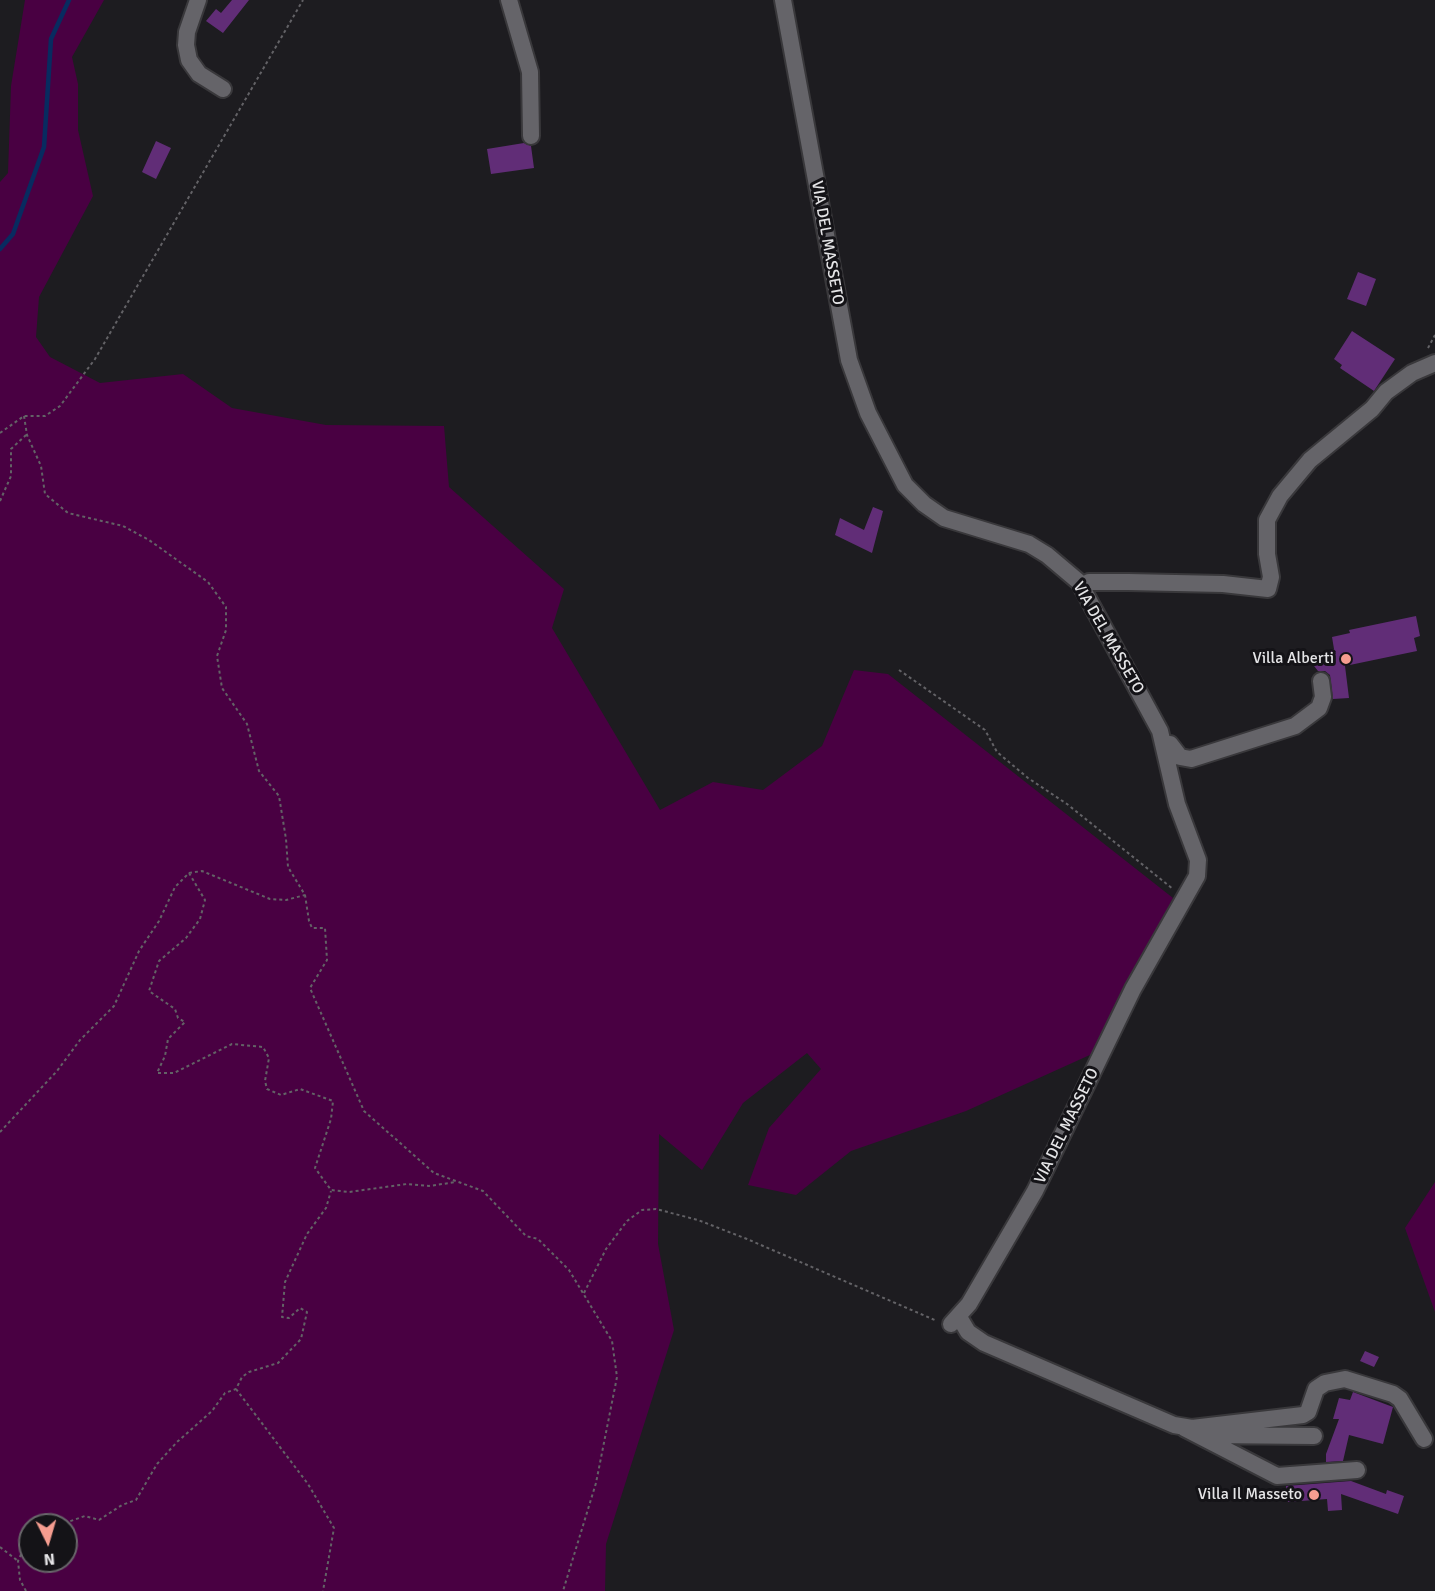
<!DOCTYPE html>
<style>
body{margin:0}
#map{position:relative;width:1435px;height:1591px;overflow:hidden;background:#1d1c20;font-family:Signika,sans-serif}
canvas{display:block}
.north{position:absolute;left:18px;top:1513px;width:60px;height:60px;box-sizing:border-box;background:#141317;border:2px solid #68676a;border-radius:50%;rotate:175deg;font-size:16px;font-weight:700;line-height:24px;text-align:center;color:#e5e5e7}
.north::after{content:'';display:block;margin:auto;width:21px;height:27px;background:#f59d90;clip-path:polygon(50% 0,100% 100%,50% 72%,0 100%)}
</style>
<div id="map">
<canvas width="1435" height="1591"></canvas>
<div class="north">N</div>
</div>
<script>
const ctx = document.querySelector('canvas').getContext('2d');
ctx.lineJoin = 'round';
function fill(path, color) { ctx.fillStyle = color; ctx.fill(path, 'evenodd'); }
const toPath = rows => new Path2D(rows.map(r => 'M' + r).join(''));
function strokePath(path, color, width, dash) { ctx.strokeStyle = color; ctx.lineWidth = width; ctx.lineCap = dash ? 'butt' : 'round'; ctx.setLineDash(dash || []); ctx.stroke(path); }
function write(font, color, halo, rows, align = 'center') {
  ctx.font = font + ' Signika,sans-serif'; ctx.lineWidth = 6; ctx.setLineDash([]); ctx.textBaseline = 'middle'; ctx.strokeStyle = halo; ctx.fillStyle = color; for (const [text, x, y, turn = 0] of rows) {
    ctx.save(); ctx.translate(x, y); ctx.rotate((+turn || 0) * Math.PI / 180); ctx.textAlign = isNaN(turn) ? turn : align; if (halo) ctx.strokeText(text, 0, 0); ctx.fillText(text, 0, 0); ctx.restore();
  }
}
fill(toPath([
 [25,0,104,0,72,57,78,84,78,130,93,196,39,297,36,337,50,357,100,383,183,374,232,408,326,425,444,426,449,487,564,589,552,628,660,810,713,782,763,790,822,746,854,670,888,674,1173,898,1092,1054,966,1111,851,1151,796,1195,748,1185,769,1128,821,1069,807,1053,743,1103,702,1170,659,1134,658,1244,674,1330,606,1544,605,1591,0,1591,0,182,8,173,11,86],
 [30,1525,66,1525,66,1561,30,1561],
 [1435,1182,1435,1312,1405,1228]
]), '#490042');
strokePath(toPath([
 [0,249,13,234,44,147,51,39,69,0]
]), '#082b60', 4.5);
fill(toPath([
 [232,0,249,0,223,33,206,21,216,9,221,13],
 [156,141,171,148,156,179,142,172],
 [524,143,531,146,534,168,491,174,487,149],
 [1358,272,1376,279,1366,306,1347,299],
 [1352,331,1395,359,1374,391,1340,368,1342,365,1334,359],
 [873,507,883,511,872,553,835,535,840,518,864,530],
 [1416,616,1420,636,1414,638,1417,651,1345,666,1349,698,1333,699,1330,675,1325,671,1318,671,1307,657,1334,649,1332,637,1350,633,1349,630],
 [1365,1351,1379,1357,1374,1367,1360,1361],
 [1353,1392,1393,1407,1383,1444,1349,1435,1343,1461,1326,1462,1326,1454,1339,1419,1333,1419,1339,1398,1350,1400],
 [1351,1481,1386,1494,1387,1490,1404,1496,1398,1514,1341,1494,1342,1510,1328,1511,1327,1499,1288,1502,1286,1486]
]), '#612d77');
const minor = toPath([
 [198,0,187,32,186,45,189,60,199,74,223,89],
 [509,0,530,72,531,136],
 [783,0,849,360,868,413,905,485,924,504,944,518,1029,544,1047,555,1079,582,1160,731,1177,804,1198,860,1197,876,1133,989,1035,1191,969,1304,951,1324],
 [1082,586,1089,582,1128,582,1223,584,1268,589,1271,577,1267,554,1267,520,1280,496,1310,460,1372,409,1386,392,1412,373,1435,363],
 [1163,744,1170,744,1180,757,1191,759,1295,726,1319,708,1323,697,1321,681],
 [959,1317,968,1332,984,1343,1174,1425,1192,1428,1303,1415,1308,1412,1316,1389,1325,1383,1345,1379,1393,1394,1400,1399,1424,1439],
 [1184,1428,1277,1476,1357,1470],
 [1208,1435,1314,1436]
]);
strokePath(minor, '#39383b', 20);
strokePath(toPath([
 [1428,348,1435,335],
 [24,416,27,435,41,466,45,494,68,513,123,526,149,540,208,582,226,607,226,630,217,656,222,688,247,724,259,771,279,796,286,839,288,867,305,895,309,921,312,928,325,928,327,960,310,988,364,1111,434,1173,483,1191,526,1236,538,1239,569,1270,612,1341,617,1377,596,1483,563,1591],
 [0,433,24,416,45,416,60,406,95,359,303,0],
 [0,501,11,476,11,449,26,435],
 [899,670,985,730,997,752,1028,778,1067,804,1173,889],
 [189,873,202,871,270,899,286,900,305,895],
 [0,1132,57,1071,80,1040,114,1006,139,951,159,921,175,887,189,873,205,900,200,919,186,938,159,961,149,991,175,1009,178,1018,185,1022,168,1039,165,1056,157,1073,174,1073,232,1044,263,1047,269,1058,265,1081,267,1089,281,1095,300,1089,333,1101,331,1119,315,1168,331,1190,349,1192,407,1184,429,1186,456,1182],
 [584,1293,606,1249,627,1221,642,1210,656,1209,698,1220,747,1239,937,1321],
 [236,1389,308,1484,334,1528,323,1591],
 [59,1525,85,1516,99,1520,122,1505,136,1500,157,1464,177,1442,212,1411,225,1393,236,1389,242,1377,249,1372,278,1363,301,1339,307,1312,300,1308,289,1318,282,1317,285,1282,307,1234,326,1208,331,1191],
 [0,1547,18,1561],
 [26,1591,20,1580,18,1561,30,1535]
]), '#636266', 2, [3, 3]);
strokePath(minor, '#656469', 16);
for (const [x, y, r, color] of [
 [1346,659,6,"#f59d90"],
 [1314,1495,6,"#f59d90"]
]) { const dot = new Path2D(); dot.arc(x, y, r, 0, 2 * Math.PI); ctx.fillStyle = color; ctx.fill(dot); strokePath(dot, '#141317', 2); }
write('16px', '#e5e5e7', '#141317', [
 ["VIA DEL MASSETO",827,243,80],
 ["VIA DEL MASSETO",1108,638,60],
 ["VIA DEL MASSETO",1067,1126,-64]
]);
write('16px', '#e5e5e7', '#141317', [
 ["Villa Alberti",1334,659],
 ["Villa Il Masseto",1302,1495]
], 'right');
</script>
